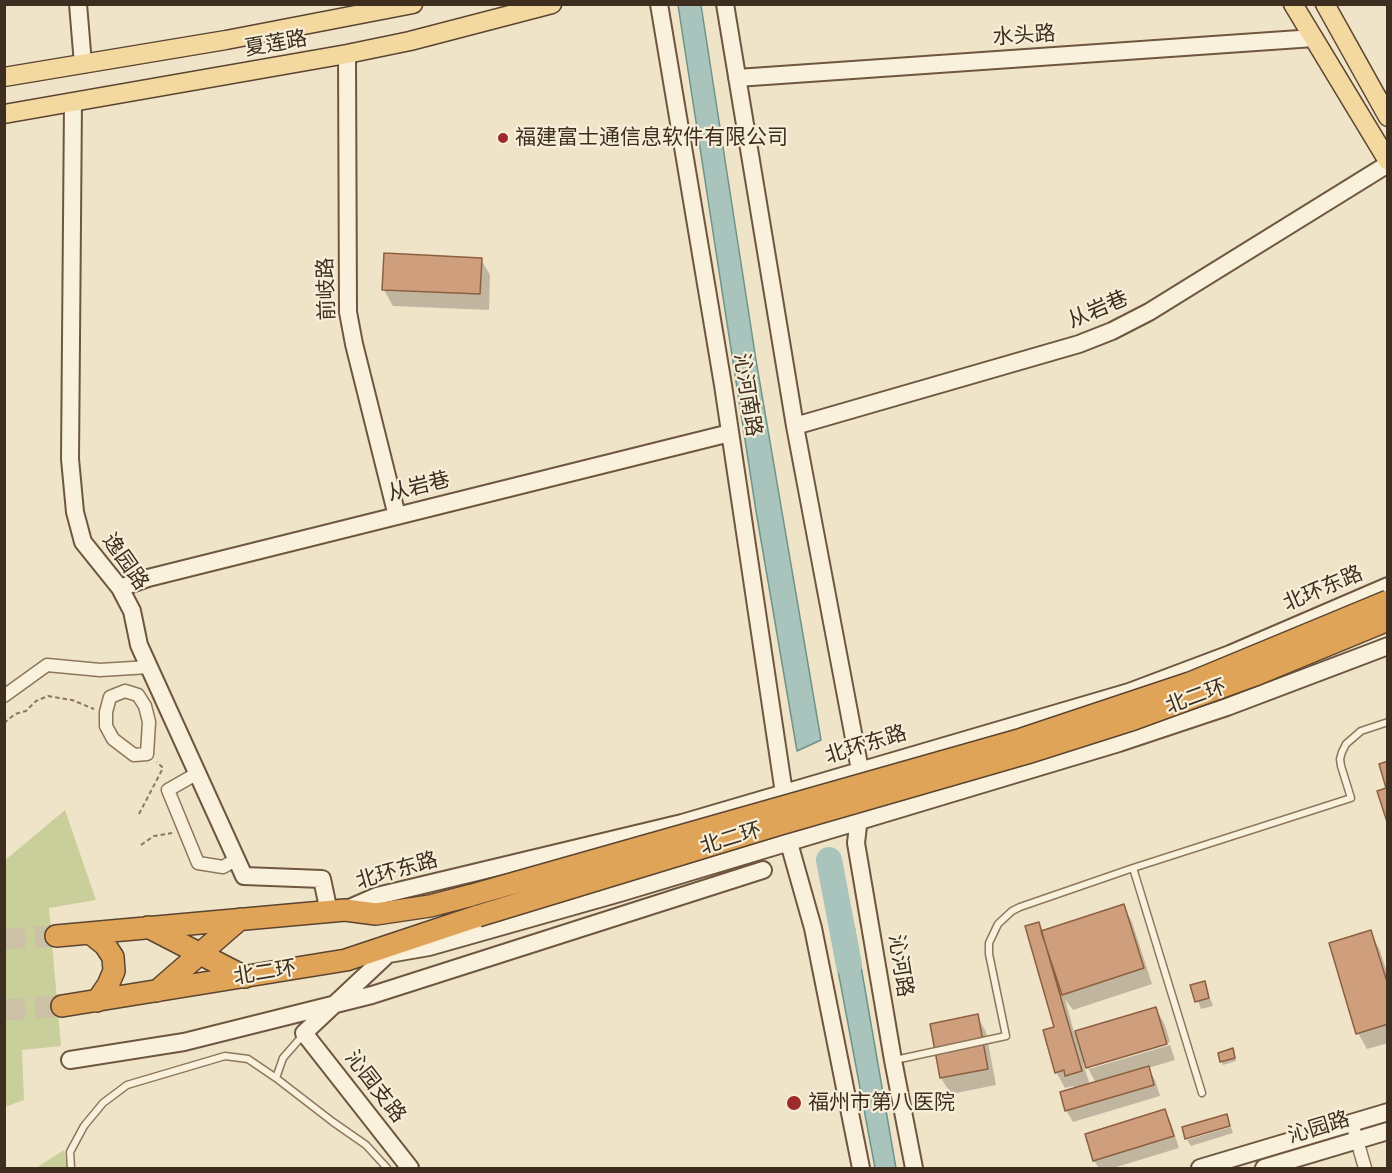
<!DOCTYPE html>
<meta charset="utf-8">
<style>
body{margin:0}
#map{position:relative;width:1392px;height:1173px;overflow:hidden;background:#f0e4c8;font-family:"Libre Baskerville",serif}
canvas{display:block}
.frame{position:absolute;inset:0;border:6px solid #3d2e20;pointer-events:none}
</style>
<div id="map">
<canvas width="1392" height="1173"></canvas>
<div class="frame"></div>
</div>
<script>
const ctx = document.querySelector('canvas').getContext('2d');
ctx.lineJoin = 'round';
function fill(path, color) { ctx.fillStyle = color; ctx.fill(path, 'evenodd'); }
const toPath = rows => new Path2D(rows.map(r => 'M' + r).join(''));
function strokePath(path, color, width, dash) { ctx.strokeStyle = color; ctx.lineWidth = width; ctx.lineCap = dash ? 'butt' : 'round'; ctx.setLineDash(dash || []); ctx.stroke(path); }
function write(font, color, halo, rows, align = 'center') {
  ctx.font = font + ' "Libre Baskerville","Noto Sans SC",serif'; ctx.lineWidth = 4.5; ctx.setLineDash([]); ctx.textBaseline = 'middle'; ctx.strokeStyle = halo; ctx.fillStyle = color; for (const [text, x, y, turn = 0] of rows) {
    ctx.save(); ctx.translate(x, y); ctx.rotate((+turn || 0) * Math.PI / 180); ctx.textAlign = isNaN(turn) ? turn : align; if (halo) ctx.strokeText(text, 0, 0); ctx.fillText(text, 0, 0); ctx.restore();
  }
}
fill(toPath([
 [65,810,96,900,49,908,61,1046,22,1050,24,1100,5,1107,4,861],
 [64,1150,67,1168,36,1168]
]), '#c9cf9b');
const water = toPath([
 [678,5,701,5,756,360,821,740,797,751,756,511,678,5],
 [854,926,896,1168,875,1168,831,933,854,926]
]);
fill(water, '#a9c4bc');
strokePath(water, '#6f938a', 1.5);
fill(toPath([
 [481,259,490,275,489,310,393,306,384,290],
 [1123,906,1132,922,1152,984,1073,1010,1065,999,1074,1032,1156,1009,1165,1025,1170,1042,1089,1065,1089,1069,1170,1045,1175,1060,1148,1068,1155,1080,1160,1096,1073,1122,1066,1110,1075,1089,1073,1086,1065,1088,1056,1072,1056,1028,1038,924,1043,932],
 [1083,1063,1085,1063,1096,1083,1090,1085],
 [1370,932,1379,948,1388,975,1388,1043,1367,1049,1358,1033],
 [1204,983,1213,1006,1201,1009,1192,986],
 [977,1016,986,1032,996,1085,951,1094,941,1078,931,1025],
 [1234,1053,1236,1061,1223,1065,1219,1054],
 [1165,1111,1171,1123,1179,1148,1113,1168,1099,1168,1094,1161],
 [1231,1127,1233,1133,1191,1146,1187,1140]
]), '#0003');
strokePath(toPath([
 [829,860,849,965]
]), '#a9c4bc', 26);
const building = toPath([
 [384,253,482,258,480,294,382,290,384,253],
 [1388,761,1388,825,1377,791,1386,788,1379,764,1388,761],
 [1124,904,1144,968,1062,995,1041,931,1124,904],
 [1039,922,1082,1071,1065,1076,1064,1070,1055,1073,1043,1030,1054,1027,1025,926,1039,922],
 [1371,930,1388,985,1388,1024,1356,1034,1329,943,1371,930],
 [1205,981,1209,998,1195,1002,1190,985,1205,981],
 [1156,1007,1167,1044,1086,1068,1075,1031,1156,1007],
 [978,1014,988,1069,940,1078,930,1024,978,1014],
 [1233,1048,1235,1058,1220,1062,1218,1053,1233,1048],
 [1149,1066,1154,1085,1065,1111,1060,1092,1149,1066],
 [1165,1109,1174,1136,1093,1161,1085,1134,1165,1109],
 [1227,1114,1230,1126,1185,1139,1182,1127,1227,1114]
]);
fill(building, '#cf9f7d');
strokePath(building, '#8d5f41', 1.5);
strokePath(toPath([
 [4,939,56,936],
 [4,1010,62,1006]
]), '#ccc0a6', 21, [21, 10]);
const lane = toPath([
 [895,1060,1006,1036,989,954,989,943,998,924,1012,911,1020,907,1133,868],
 [276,1078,283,1058,304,1034],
 [1202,1093,1133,868,1351,798,1341,766,1340,759,1342,752,1346,744,1361,731,1388,722],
 [71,1168,70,1152,84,1126,103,1103,127,1085,225,1056,248,1059,276,1078,333,1122,366,1145,387,1168]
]);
const street = toPath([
 [125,691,138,695,145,706,149,722,147,754,134,755,113,739,106,726,106,712,110,697,125,691],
 [4,696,47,665,100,670,149,667],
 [196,774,168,790,198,863,223,867,235,860],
 [1352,1123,1365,1168]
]);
const secondary = toPath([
 [78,4,83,64],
 [659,4,723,385,784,793,789,843,813,928,861,1168],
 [725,4,795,426,860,770,862,791,856,843,893,1060,914,1168],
 [347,54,348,312,354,344,397,516],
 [737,78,1314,38],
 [73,102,70,459,75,512,83,542,120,588,132,611,139,645,244,876,322,879,329,912],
 [795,426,1079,344,1112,331,1149,312,1388,164],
 [120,588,148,578,730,433],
 [345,910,377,896,682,823,1129,692,1230,654,1388,586],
 [383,955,429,947,620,893,1119,743,1227,707,1388,646],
 [387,955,304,1033,410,1168],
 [70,1060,184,1042,372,995,763,870],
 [1200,1168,1388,1112],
 [1264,1168,1388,1131]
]);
const primary = toPath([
 [1293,4,1388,161],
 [1325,4,1388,117],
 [4,77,226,40,413,4],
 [4,114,347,54,410,41,552,4]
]);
const highway = toPath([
 [148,927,245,977],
 [90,933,105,945,113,957,114,971,108,985,97,1001],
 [56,936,345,910,376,914,430,906,472,895],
 [157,991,240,919],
 [62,1006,346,960,478,916]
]);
strokePath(lane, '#8d765c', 9);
strokePath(street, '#8d765c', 15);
strokePath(secondary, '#6f573f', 20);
strokePath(primary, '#5b4430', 21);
strokePath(highway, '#5b4430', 24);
strokePath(toPath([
 [4,723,15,714,26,711,36,701,48,696,72,700,94,709],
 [139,814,163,768,157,762],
 [141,845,154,836,172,833]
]), '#8d765c', 2, [4.5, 3]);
strokePath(lane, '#faf1dc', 6);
strokePath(street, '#faf1dc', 12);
strokePath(secondary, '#faf1dc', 16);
strokePath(primary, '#f3d9a0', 18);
strokePath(highway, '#e0a458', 21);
const highwayBridge = toPath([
 [472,895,1022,739,1190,683,1388,601],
 [478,916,777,825,1027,753,1134,719,1255,675,1388,620]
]);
strokePath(highwayBridge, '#5b4430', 24, []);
strokePath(highwayBridge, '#e0a458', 21);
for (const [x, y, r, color] of [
 [503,138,6,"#9e2a2b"],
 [794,1103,8,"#9e2a2b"]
]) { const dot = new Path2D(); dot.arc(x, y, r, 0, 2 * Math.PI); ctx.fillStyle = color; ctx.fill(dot); strokePath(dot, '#f7eed8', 2); }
write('21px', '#3d2e20', '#f7eed8', [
 ["水头路",1024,36,-4],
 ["夏莲路",276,44,-10],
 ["前岐路",327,289,-92],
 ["从岩巷",1098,310,-23],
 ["沁河南路",747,395,81],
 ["从岩巷",419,487,-14],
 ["逸园路",125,562,55],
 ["北环东路",1323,589,-23],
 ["北二环",1196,697,-20],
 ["北环东路",866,745,-17],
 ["北二环",731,839,-17],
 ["北环东路",397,871,-16],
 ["沁河路",900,966,81],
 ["北二环",265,973,-9],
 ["沁园支路",375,1087,52],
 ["沁园路",1319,1128,-17]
]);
write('21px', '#3d2e20', '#f7eed8', [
 ["福建富士通信息软件有限公司",515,138],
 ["福州市第八医院",808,1103]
], 'left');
</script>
